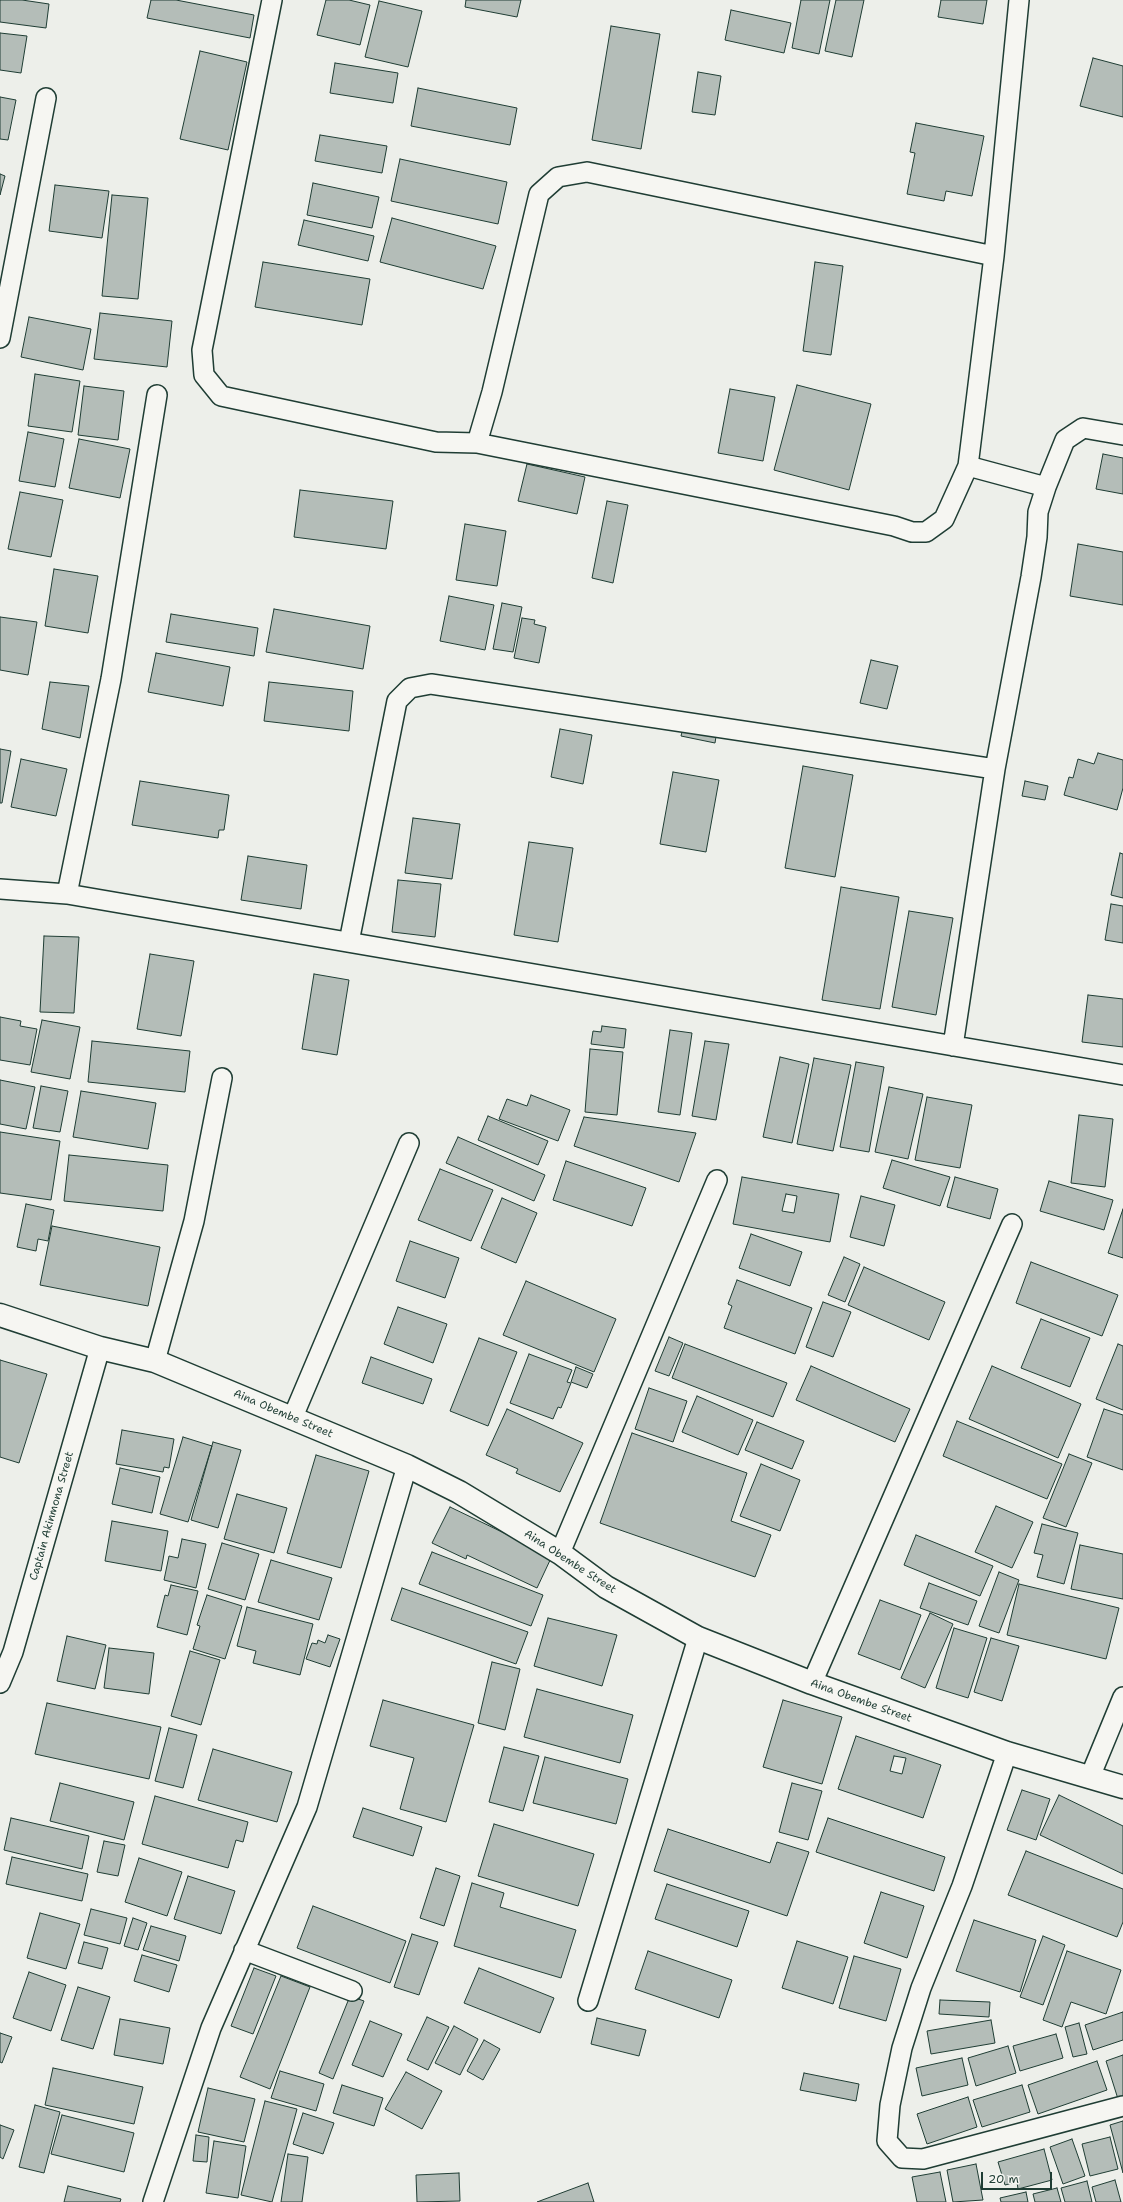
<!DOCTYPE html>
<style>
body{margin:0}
#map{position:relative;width:1123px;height:2202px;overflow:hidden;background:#edefea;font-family:"Shantell Sans",sans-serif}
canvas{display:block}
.scale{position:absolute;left:981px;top:2172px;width:71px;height:18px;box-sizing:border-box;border:2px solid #1f3d34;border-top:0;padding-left:5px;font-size:12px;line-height:14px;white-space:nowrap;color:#1f3d34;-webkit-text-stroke:3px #f6f6f2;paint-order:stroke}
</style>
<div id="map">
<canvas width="1123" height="2202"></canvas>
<div class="scale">20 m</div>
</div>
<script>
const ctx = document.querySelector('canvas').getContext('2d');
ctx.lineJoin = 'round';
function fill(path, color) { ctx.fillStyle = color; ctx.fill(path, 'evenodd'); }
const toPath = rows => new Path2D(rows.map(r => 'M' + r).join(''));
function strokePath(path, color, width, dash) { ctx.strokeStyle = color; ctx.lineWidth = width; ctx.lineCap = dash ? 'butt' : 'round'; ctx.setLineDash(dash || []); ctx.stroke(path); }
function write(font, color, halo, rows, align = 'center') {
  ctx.font = font + ' "Shantell Sans",sans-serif'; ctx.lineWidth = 4; ctx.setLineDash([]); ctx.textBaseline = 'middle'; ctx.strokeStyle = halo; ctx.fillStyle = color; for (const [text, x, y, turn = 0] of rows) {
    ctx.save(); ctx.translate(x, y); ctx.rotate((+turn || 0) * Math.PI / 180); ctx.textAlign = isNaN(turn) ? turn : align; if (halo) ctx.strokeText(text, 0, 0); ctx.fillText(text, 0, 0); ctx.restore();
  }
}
const building = toPath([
 [0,0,22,0,49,4,46,28,0,22,0,0],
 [151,0,176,0,254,15,250,38,147,18,151,0],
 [326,0,349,0,370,5,360,45,317,35,326,0],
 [466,0,521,0,517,17,465,7,466,0],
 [801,0,830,0,819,54,792,48,801,0],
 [836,0,864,0,852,57,825,51,836,0],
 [941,0,987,0,983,24,938,17,941,0],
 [379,1,422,11,408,67,365,57,379,1],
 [731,10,791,23,784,53,725,40,731,10],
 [611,26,660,34,641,149,592,140,611,26],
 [0,33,27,36,21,73,0,70,0,33],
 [200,51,247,62,228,150,180,139,200,51],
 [1093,58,1123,66,1123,117,1080,106,1093,58],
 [335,63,398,73,393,103,330,93,335,63],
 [698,72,721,76,715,115,692,112,698,72],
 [418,88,517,108,510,145,411,126,418,88],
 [0,97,16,100,8,140,0,139,0,97],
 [916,123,984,136,972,196,946,191,944,201,907,194,915,153,910,152,916,123],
 [320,135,387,146,382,173,315,161,320,135],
 [400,159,507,182,498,224,391,201,400,159],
 [0,174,5,176,0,195,0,174],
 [313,183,379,197,372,228,307,215,313,183],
 [55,185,109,191,102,238,49,231,55,185],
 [112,195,148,198,138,299,102,296,112,195],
 [392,218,496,246,483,289,380,262,392,218],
 [304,220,374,236,368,261,298,245,304,220],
 [263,262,370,279,362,325,255,307,263,262],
 [815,262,843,266,831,355,803,351,815,262],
 [100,313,172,321,167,367,94,359,100,313],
 [29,317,91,329,83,370,21,357,29,317],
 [35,374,80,381,72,432,28,426,35,374],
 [797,385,871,404,849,490,774,470,797,385],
 [84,386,124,391,118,440,78,435,84,386],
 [730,389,775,397,763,461,718,453,730,389],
 [28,432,64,439,55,487,19,481,28,432],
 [79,439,130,449,120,498,69,488,79,439],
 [1103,454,1123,458,1123,494,1096,489,1103,454],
 [527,464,585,477,577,514,518,501,527,464],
 [300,490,393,501,386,549,294,537,300,490],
 [20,492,63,500,51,557,8,549,20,492],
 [607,501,628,505,613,583,592,578,607,501],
 [465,524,506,531,497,586,456,580,465,524],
 [1078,544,1123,552,1123,605,1070,596,1078,544],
 [54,569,98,576,88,633,45,626,54,569],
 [449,596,494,605,485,650,440,641,449,596],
 [502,603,522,607,513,652,493,649,502,603],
 [274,609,370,626,363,669,266,652,274,609],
 [171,614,258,628,254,656,166,642,171,614],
 [0,617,37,622,28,675,0,670,0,617],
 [522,618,535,620,534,624,546,627,539,663,514,658,522,618],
 [156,653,230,667,223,706,148,692,156,653],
 [871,660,898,666,887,709,860,703,871,660],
 [50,682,89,686,80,738,42,729,50,682],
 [269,682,353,691,349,731,264,721,269,682],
 [684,724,717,730,715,743,681,736,684,724],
 [560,729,592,735,583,784,551,777,560,729],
 [0,749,11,751,2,803,0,803,0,749],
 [1098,753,1123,760,1123,788,1117,810,1064,795,1069,777,1073,778,1078,759,1094,764,1098,753],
 [21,759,67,769,56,816,11,807,21,759],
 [803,766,853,775,835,877,785,868,803,766],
 [673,772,719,780,706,852,660,844,673,772],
 [140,781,229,795,224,830,219,830,218,838,132,825,140,781],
 [1025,781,1048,786,1045,800,1022,796,1025,781],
 [413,818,460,824,452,879,405,873,413,818],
 [529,842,573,848,558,942,514,935,529,842],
 [1120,853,1123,854,1123,898,1111,895,1120,853],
 [248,856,307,865,301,909,241,900,248,856],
 [398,880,441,884,435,937,392,932,398,880],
 [841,887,899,897,880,1009,822,1000,841,887],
 [1111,904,1123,906,1123,943,1105,940,1111,904],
 [909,911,953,918,936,1015,892,1007,909,911],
 [44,936,79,937,74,1013,40,1012,44,936],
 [150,954,194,961,181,1036,137,1029,150,954],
 [314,974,349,980,337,1055,302,1049,314,974],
 [1088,995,1123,999,1123,1047,1082,1042,1088,995],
 [0,1017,21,1021,20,1026,37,1029,30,1065,0,1060,0,1017],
 [42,1020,80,1027,70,1079,31,1072,42,1020],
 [602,1026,626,1029,624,1048,591,1044,593,1031,601,1032,602,1026],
 [670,1030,692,1033,680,1115,658,1112,670,1030],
 [92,1041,190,1051,185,1092,88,1082,92,1041],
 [705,1041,729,1044,716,1120,692,1116,705,1041],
 [590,1049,623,1052,617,1115,585,1112,590,1049],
 [780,1057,809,1064,792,1143,763,1137,780,1057],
 [814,1058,851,1065,833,1151,797,1144,814,1058],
 [856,1062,884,1067,869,1152,840,1147,856,1062],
 [0,1080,35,1087,26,1129,0,1124,0,1080],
 [41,1086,68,1091,60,1132,33,1128,41,1086],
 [889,1087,923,1094,908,1159,875,1152,889,1087],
 [81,1091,156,1103,148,1149,73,1137,81,1091],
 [531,1095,570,1110,558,1141,499,1119,507,1099,527,1106,531,1095],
 [927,1097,972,1105,960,1168,915,1160,927,1097],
 [1079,1115,1113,1119,1105,1187,1071,1183,1079,1115],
 [488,1116,548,1141,538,1165,478,1140,488,1116],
 [584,1117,696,1133,679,1182,574,1146,584,1117],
 [0,1132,60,1141,51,1200,0,1193,0,1132],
 [458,1137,545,1175,534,1201,446,1163,458,1137],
 [69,1155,168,1165,163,1211,64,1201,69,1155],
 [892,1160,950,1177,940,1206,883,1188,892,1160],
 [566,1161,646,1188,632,1226,553,1200,566,1161],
 [440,1169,493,1190,471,1241,418,1220,440,1169],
 [742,1177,839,1194,830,1242,733,1224,742,1177],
 [786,1194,797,1196,794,1213,782,1211,786,1194],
 [955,1177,998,1189,990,1219,947,1207,955,1177],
 [1049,1181,1113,1200,1104,1230,1040,1211,1049,1181],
 [861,1196,895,1205,884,1246,850,1237,861,1196],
 [502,1198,537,1213,516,1263,481,1248,502,1198],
 [26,1204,54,1210,48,1241,38,1239,36,1251,17,1247,26,1204],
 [1123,1209,1123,1258,1108,1253,1123,1209],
 [52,1226,160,1247,148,1306,40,1285,52,1226],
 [751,1234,802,1252,790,1286,739,1268,751,1234],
 [410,1241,459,1258,445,1298,396,1281,410,1241],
 [844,1257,860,1264,845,1302,828,1295,844,1257],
 [1031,1262,1118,1295,1102,1336,1016,1303,1031,1262],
 [864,1267,945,1302,929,1340,848,1305,864,1267],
 [737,1280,812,1308,795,1354,724,1328,732,1306,728,1304,737,1280],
 [526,1281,616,1319,594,1372,503,1335,526,1281],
 [823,1302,851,1312,833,1357,806,1347,823,1302],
 [398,1307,447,1324,433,1363,384,1344,398,1307],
 [1041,1319,1090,1338,1070,1387,1021,1368,1041,1319],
 [669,1337,683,1343,669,1376,655,1371,669,1337],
 [479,1338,517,1352,488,1426,450,1411,479,1338],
 [685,1344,787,1383,773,1417,672,1378,685,1344],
 [1118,1344,1123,1346,1123,1410,1096,1399,1118,1344],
 [529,1354,572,1370,567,1382,571,1383,561,1408,558,1407,553,1419,510,1403,529,1354],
 [371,1357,432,1379,423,1404,362,1383,371,1357],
 [0,1360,47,1374,19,1463,0,1457,0,1360],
 [811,1366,910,1409,895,1442,796,1400,811,1366],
 [992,1366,1081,1404,1058,1458,969,1419,992,1366],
 [576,1367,593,1374,587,1388,571,1382,576,1367],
 [649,1388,687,1401,673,1442,635,1429,649,1388],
 [697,1396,753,1420,738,1455,682,1432,697,1396],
 [507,1409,583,1443,560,1492,516,1473,518,1469,486,1455,507,1409],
 [1104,1409,1123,1415,1123,1470,1087,1457,1104,1409],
 [957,1421,1062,1464,1047,1499,943,1456,957,1421],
 [757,1422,804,1441,792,1469,745,1450,757,1422],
 [122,1430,174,1439,169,1468,164,1467,163,1472,116,1464,122,1430],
 [632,1433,747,1473,731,1521,771,1535,755,1577,600,1523,632,1433],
 [183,1437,212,1446,188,1522,160,1514,183,1437],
 [213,1442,241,1450,218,1528,191,1520,213,1442],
 [1069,1454,1092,1463,1066,1527,1043,1518,1069,1454],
 [316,1455,369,1471,341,1568,287,1553,316,1455],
 [761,1464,800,1480,780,1531,740,1516,761,1464],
 [120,1468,160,1477,152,1513,112,1504,120,1468],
 [237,1494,287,1508,274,1553,224,1539,237,1494],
 [996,1506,1033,1522,1012,1568,975,1552,996,1506],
 [450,1507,552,1556,537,1588,467,1555,466,1559,432,1543,450,1507],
 [112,1521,168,1531,161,1571,105,1561,112,1521],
 [1042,1524,1078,1533,1064,1584,1037,1577,1043,1555,1034,1553,1042,1524],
 [916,1535,993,1566,980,1596,904,1565,916,1535],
 [182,1539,206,1544,196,1588,164,1580,169,1556,178,1558,182,1539],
 [222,1543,259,1554,245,1600,208,1589,222,1543],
 [1080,1545,1123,1554,1123,1599,1071,1589,1080,1545],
 [432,1552,543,1595,531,1626,419,1584,432,1552],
 [271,1560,332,1578,319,1620,258,1602,271,1560],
 [999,1572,1019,1580,999,1633,979,1626,999,1572],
 [929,1583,977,1601,968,1625,920,1608,929,1583],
 [1019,1584,1119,1608,1106,1659,1007,1635,1019,1584],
 [171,1585,198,1591,187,1635,157,1627,165,1595,168,1596,171,1585],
 [402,1588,528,1632,516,1664,391,1620,402,1588],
 [207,1595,242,1606,225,1659,193,1649,200,1626,197,1625,207,1595],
 [880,1600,921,1615,900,1670,858,1654,880,1600],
 [247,1607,313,1624,300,1675,253,1663,256,1651,237,1646,247,1607],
 [930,1613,953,1624,925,1688,901,1678,930,1613],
 [548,1618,617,1635,602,1686,534,1666,548,1618],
 [954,1628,987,1638,968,1698,936,1688,954,1628],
 [328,1635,340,1639,330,1667,306,1659,312,1643,317,1644,318,1640,325,1643,328,1635],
 [67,1636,106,1645,95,1689,57,1681,67,1636],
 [991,1638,1019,1646,1002,1701,974,1692,991,1638],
 [109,1648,154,1653,149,1694,104,1688,109,1648],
 [190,1651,220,1660,201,1725,171,1716,190,1651],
 [492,1662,520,1669,505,1730,478,1723,492,1662],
 [537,1689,633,1715,620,1763,524,1737,537,1689],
 [383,1700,474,1725,446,1822,400,1809,414,1758,370,1746,383,1700],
 [783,1700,842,1717,822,1784,763,1767,783,1700],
 [47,1703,161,1727,149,1779,35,1754,47,1703],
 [169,1728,197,1735,183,1788,155,1781,169,1728],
 [856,1736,941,1765,923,1818,838,1789,856,1736],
 [894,1756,906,1758,902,1774,890,1771,894,1756],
 [504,1747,539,1756,523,1811,489,1802,504,1747],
 [213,1749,292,1772,277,1822,198,1800,213,1749],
 [545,1757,628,1779,616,1824,533,1803,545,1757],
 [60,1783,134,1802,124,1840,50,1821,60,1783],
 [792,1783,822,1791,808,1840,779,1832,792,1783],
 [1022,1790,1050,1799,1036,1840,1007,1830,1022,1790],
 [1059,1795,1123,1826,1123,1874,1040,1835,1059,1795],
 [155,1796,248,1822,243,1842,236,1840,228,1868,142,1844,155,1796],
 [363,1808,422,1827,413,1856,353,1837,363,1808],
 [11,1818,89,1836,82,1869,4,1850,11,1818],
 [828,1818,945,1857,934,1891,816,1852,828,1818],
 [494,1824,594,1854,578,1906,478,1876,494,1824],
 [668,1829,770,1863,777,1842,809,1852,787,1916,654,1871,668,1829],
 [104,1841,125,1845,118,1876,97,1872,104,1841],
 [1026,1851,1123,1889,1123,1922,1117,1937,1008,1895,1026,1851],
 [12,1857,88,1874,82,1901,6,1884,12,1857],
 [139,1858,182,1872,167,1916,125,1902,139,1858],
 [436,1868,460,1876,444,1926,420,1918,436,1868],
 [188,1876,235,1891,221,1934,174,1919,188,1876],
 [472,1883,504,1893,500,1907,576,1930,561,1978,454,1946,472,1883],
 [667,1884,749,1911,737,1947,655,1919,667,1884],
 [881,1892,924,1906,907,1958,864,1943,881,1892],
 [313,1906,406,1941,390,1983,297,1948,313,1906],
 [91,1909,127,1918,120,1944,84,1935,91,1909],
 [40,1913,80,1924,66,1969,27,1958,40,1913],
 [133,1918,147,1923,138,1950,124,1946,133,1918],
 [974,1920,1036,1940,1020,1992,956,1971,974,1920],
 [151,1926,186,1936,179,1961,143,1950,151,1926],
 [412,1934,438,1942,419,1995,394,1987,412,1934],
 [1043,1936,1065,1945,1043,2005,1020,1997,1043,1936],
 [797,1941,848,1957,833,2004,782,1988,797,1941],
 [84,1942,108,1948,102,1969,78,1963,84,1942],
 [648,1951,732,1980,719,2018,635,1989,648,1951],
 [1067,1951,1121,1970,1106,2014,1071,2002,1062,2027,1043,2020,1067,1951],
 [142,1955,177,1965,169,1992,134,1981,142,1955],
 [854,1956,901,1969,886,2021,839,2008,854,1956],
 [254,1968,276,1976,253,2034,231,2026,254,1968],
 [479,1968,554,1998,540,2033,464,2003,479,1968],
 [29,1972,66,1985,51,2031,13,2018,29,1972],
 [281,1976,310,1987,270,2089,240,2077,281,1976],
 [78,1987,110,1997,93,2049,61,2040,78,1987],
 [350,1996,364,2001,333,2079,319,2073,350,1996],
 [940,2000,990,2002,989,2017,939,2014,940,2000],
 [1123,2012,1123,2040,1093,2050,1085,2025,1123,2012],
 [427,2017,449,2027,428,2070,407,2060,427,2017],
 [597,2018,646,2030,639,2056,591,2044,597,2018],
 [120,2019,170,2028,163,2064,114,2055,120,2019],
 [991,2020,995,2043,931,2054,927,2031,991,2020],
 [370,2021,402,2034,383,2077,352,2065,370,2021],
 [1079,2023,1087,2054,1073,2057,1065,2027,1079,2023],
 [454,2026,478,2039,460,2075,435,2063,454,2026],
 [0,2033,12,2037,2,2063,0,2062,0,2033],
 [1056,2034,1063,2058,1020,2071,1013,2046,1056,2034],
 [484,2040,500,2049,483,2080,467,2071,484,2040],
 [1008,2046,1016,2073,976,2086,968,2058,1008,2046],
 [1123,2055,1123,2098,1118,2099,1106,2061,1123,2055],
 [962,2058,968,2085,922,2096,916,2068,962,2058],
 [1097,2061,1107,2090,1038,2114,1028,2085,1097,2061],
 [53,2068,143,2087,134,2124,45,2105,53,2068],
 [280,2071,324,2084,316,2111,271,2098,280,2071],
 [406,2072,442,2091,422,2129,385,2109,406,2072],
 [804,2073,859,2084,856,2101,800,2090,804,2073],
 [342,2085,383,2098,374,2126,333,2113,342,2085],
 [1022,2085,1030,2112,982,2127,973,2100,1022,2085],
 [208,2088,255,2099,244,2142,198,2132,208,2088],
 [968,2097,977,2127,927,2144,917,2114,968,2097],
 [265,2101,297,2109,272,2202,241,2195,265,2101],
 [35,2105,60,2112,44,2173,19,2167,35,2105],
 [303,2113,334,2123,323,2154,293,2144,303,2113],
 [62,2115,134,2133,124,2172,51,2154,62,2115],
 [1123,2121,1123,2173,1110,2125,1123,2121],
 [0,2125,14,2130,3,2159,0,2157,0,2125],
 [196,2135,209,2137,207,2162,193,2161,196,2135],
 [1110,2137,1118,2169,1090,2176,1082,2144,1110,2137],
 [1072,2139,1085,2176,1063,2184,1050,2147,1072,2139],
 [214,2141,246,2146,238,2198,206,2193,214,2141],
 [1044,2149,1052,2180,1018,2189,1017,2182,1005,2185,998,2162,1044,2149],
 [288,2154,308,2157,302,2202,281,2202,288,2154],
 [976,2164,983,2200,953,2202,947,2170,976,2164],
 [940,2172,946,2202,917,2202,912,2177,940,2172],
 [459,2173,460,2201,417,2202,416,2175,459,2173],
 [1115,2180,1121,2202,1096,2202,1092,2187,1115,2180],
 [1087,2181,1092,2202,1065,2202,1061,2188,1087,2181],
 [588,2183,594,2202,537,2202,588,2183],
 [68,2186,121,2199,120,2202,64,2202,68,2186],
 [1057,2188,1061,2202,1035,2202,1033,2194,1057,2188],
 [1026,2192,1028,2202,1001,2202,1000,2198,1026,2192]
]);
fill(building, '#b4bdb8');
strokePath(building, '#1f3d34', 1);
const minor = toPath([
 [272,0,202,350,204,375,221,396,436,442,477,443,492,392,539,194,558,177,587,172,994,256],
 [0,338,46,98],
 [477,443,894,526,912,532,926,532,944,519,968,466,994,256,1019,0],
 [1046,487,1065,440,1083,428,1123,435],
 [0,889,67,894,1123,1075],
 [67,894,111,679,157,395],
 [349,942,397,701,410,688,431,684,995,769],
 [953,1046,995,769,1031,577,1037,537,1038,512,1046,487,968,466],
 [155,1361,194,1221,222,1078],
 [292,1419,409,1143],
 [560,1553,717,1180],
 [0,1683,13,1652,100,1348],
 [812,1683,1012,1224],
 [1007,1753,962,1886,921,1988,902,2048,890,2105,887,2141,902,2158,923,2159,1123,2106],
 [1090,1777,1123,1697],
 [244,1950,352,1991],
 [588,2001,698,1638],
 [153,2202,211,2028,307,1807,407,1466]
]);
const tertiary = toPath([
 [0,1315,100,1348,155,1361,407,1466,459,1492,560,1553,606,1587,698,1638,812,1683,1007,1753,1123,1787]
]);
strokePath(minor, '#1f3d34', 22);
strokePath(tertiary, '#1f3d34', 25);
strokePath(minor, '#f6f6f2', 19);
strokePath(tertiary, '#f6f6f2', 22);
write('11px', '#1f3d34', '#f6f6f2', [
 ["Aina Obembe Street",283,1414,23],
 ["Captain Akinmona Street",52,1516,-74],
 ["Aina Obembe Street",570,1562,33],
 ["Aina Obembe Street",861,1701,20]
]);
</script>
